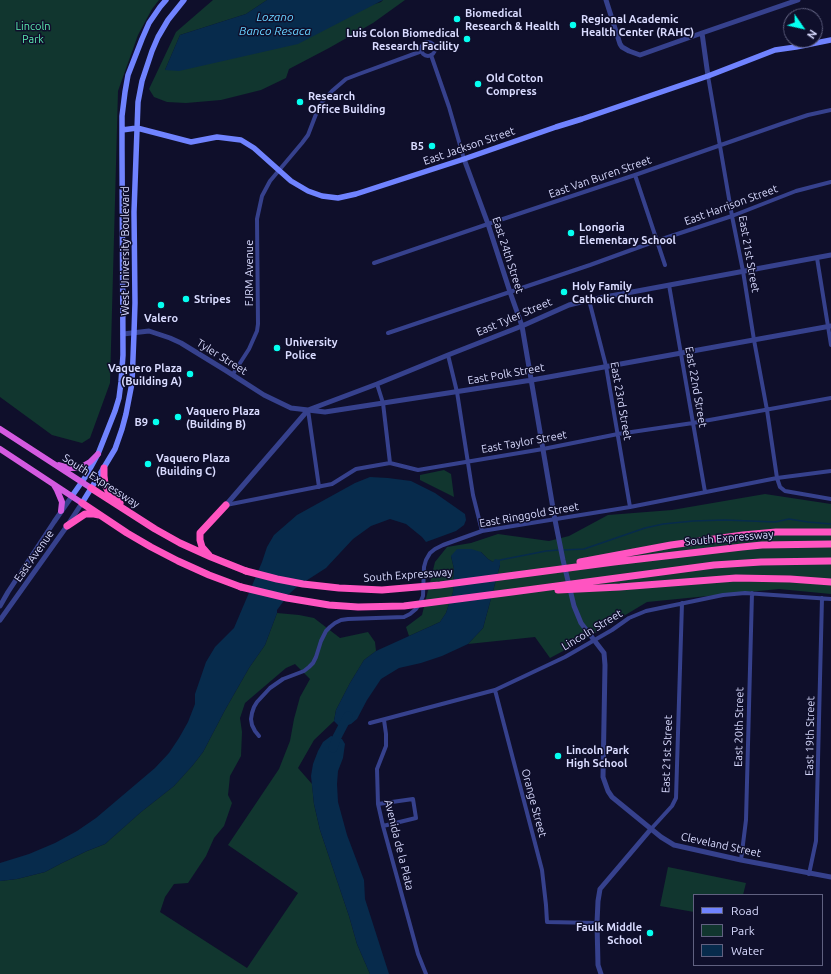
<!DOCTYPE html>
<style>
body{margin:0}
#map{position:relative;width:831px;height:974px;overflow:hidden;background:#0f0f2b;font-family:Ubuntu,sans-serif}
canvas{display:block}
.legend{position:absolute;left:693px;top:894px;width:130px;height:72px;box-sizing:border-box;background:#0f0f2b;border:1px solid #606180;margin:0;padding:5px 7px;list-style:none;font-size:12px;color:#d9dbff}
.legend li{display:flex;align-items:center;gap:8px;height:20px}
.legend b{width:20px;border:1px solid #606180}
.north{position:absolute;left:783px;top:8px;width:40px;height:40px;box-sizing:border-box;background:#0f0f2b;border:1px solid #606180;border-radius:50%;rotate:124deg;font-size:11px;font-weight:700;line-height:16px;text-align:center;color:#d9dbff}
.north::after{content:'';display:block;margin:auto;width:14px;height:18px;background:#05fff0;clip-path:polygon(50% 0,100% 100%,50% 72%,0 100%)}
</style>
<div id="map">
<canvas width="831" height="974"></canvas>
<ul class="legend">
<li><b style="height:5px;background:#7083ff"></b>Road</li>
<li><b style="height:11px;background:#11362f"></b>Park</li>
<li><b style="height:11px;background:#072b4c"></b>Water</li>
</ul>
<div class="north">N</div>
</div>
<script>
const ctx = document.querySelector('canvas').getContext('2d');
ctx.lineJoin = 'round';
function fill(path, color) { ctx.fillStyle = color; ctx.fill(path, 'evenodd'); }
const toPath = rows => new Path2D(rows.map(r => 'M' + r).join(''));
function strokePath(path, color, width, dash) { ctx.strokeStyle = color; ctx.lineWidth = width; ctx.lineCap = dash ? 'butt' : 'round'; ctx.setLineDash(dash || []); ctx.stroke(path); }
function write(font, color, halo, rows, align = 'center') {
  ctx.font = font + ' Ubuntu,sans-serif'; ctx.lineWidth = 3; ctx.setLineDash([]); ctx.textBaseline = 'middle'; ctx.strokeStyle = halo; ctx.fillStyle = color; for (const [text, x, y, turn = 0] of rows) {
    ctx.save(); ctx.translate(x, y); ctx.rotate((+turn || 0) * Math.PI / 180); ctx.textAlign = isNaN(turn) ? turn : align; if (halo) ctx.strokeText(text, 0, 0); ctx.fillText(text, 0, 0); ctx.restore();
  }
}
fill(toPath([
 [0,0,159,0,152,9,138,35,118,91,110,383,90,438,82,443,52,435,0,397],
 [213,0,267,0,246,14,180,35,165,70,381,2,383,0,405,0,373,23,329,48,289,69,286,78,261,90,221,100,186,103,167,102,154,97,149,89,176,32],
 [444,470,451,474,454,497,420,480,420,475],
 [765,494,831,504,831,594,779,589,647,602,582,641,550,658,535,637,468,644,483,628,500,565,500,560,493,562,488,559,481,552,451,556,454,569,453,592,446,613,440,622,409,636,406,627,422,615,435,562,447,547,471,543,498,534,549,541,569,536,608,515,672,510],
 [277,613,299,615,314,618,340,638,368,632,375,642,376,651,364,660,350,683,336,710,334,721,314,740,298,768,312,784,314,804,320,830,349,916,357,944,370,974,0,974,0,881,17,879,45,872,60,864,87,851,105,844,141,812,174,786,193,765,203,752,225,710,249,668,265,645],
 [295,664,310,679,300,697,294,719,290,741,279,769,228,845,298,893,247,968,160,912,165,897,174,884,188,883,206,856,214,838,224,826,232,803,228,795,230,776,241,756,242,732,240,718,245,703,286,668],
 [668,867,746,883,743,895,694,895,694,912,660,906]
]), '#11362f');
fill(toPath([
 [267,0,383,0,298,44,179,71,165,70,180,35,246,14],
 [370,477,388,478,411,481,435,493,465,514,466,520,464,525,456,531,426,542,422,537,406,524,390,519,371,526,353,539,326,568,298,586,289,594,277,610,277,613,265,645,249,668,225,710,203,752,193,765,174,786,141,812,105,844,87,851,60,864,45,872,17,879,0,881,0,863,29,854,55,843,77,831,96,818,155,768,169,753,179,738,188,722,195,704,195,694,206,662,215,647,234,628,262,562,267,547,274,535,297,515,355,483],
 [457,549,471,549,481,552,488,559,493,562,495,559,500,560,500,565,483,628,468,644,442,656,421,663,399,668,381,679,367,700,357,719,351,724,345,726,339,726,334,721,336,710,350,683,364,660,376,651,440,622,446,613,453,592,454,569,451,556],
 [331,736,342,739,345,744,343,758,338,771,337,784,338,802,347,835,364,880,365,899,389,974,370,974,357,944,349,916,320,830,314,804,311,776,313,764,318,751,323,742]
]), '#072b4c');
strokePath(toPath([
 [563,550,584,549,645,528,663,524,693,521,725,520,775,522,789,519,808,522,831,524],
 [500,560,546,551,559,550]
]), '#072b4c', 1.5);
strokePath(toPath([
 [333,748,337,737,348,716]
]), '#072b4c', 9);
strokePath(toPath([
 '421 49a7 7 0 1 1 14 0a7 7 0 1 1-14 0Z',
 [431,55,449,107,464,159],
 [708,76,732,216,743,271,754,340,767,410,777,478,780,487,785,491,831,499],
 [635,175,665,265],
 [817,258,831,345],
 [374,263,488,224,635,175,781,124,808,115,831,110],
 [669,285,705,492],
 [589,300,606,366,630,507],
 [388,333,590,265,656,241,732,216,796,191,831,182],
 [448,355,457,392,473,495,482,531],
 [233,374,249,349,257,331,258,324,257,219,262,196,270,181,302,143,308,135,318,109,323,101,332,91,346,79,359,74,422,51],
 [377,384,383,403,390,463],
 [308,410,319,487],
 [226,505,332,484,356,469,390,463,418,470,543,449,618,434,693,423,831,398],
 [495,690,542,870,546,905,547,922,597,923],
 [384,720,386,734,386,746,377,769,378,804,383,826,418,954,426,974],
 [370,723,495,690,565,657,612,630,629,618,646,611,723,595,745,593,831,599],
 [259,736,255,731,252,725,251,719,252,713,254,707,257,702,270,688,283,679,304,671,309,667,313,663,316,657,321,641,326,631,330,627,335,623,341,620,348,619,404,617,410,614,416,609,420,603,423,596,424,567,426,560,430,553,435,549,443,545,482,531,630,507,777,478,831,471],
 [378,804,413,799,416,818,383,826],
 [651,829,672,806,676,798,682,603],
 [741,860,746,820,752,593],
 [809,874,816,841,822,598]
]), '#36418d', 4);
strokePath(toPath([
 [606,0,620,44,622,47,629,51,640,55,702,33,798,0],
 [702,33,708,76],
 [464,159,488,224,510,292,522,326,555,520,563,560,574,606,581,623,604,653,605,665,603,777,608,791,612,797,661,837,674,845,741,860,831,877],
 [123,334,149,331,170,338,181,343,225,370,264,395,291,408,325,412,532,380,831,326],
 [226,505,308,410,377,384,448,355,522,326,569,305,589,300,831,255],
 [0,606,8,592,54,522,72,496],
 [0,620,67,526,82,503],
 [601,974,598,965,597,923,598,901,600,889,651,829]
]), '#36418d', 5);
strokePath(toPath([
 [122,130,137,128,191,142,217,137,241,140,254,148,291,181,308,191,322,196,338,198,356,194,464,159,556,127,582,119,708,76,775,50,796,47,831,40],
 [72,496,86,476,98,454,115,411,119,398,121,382,123,355,122,150,122,116,125,92,128,75,142,39,149,23,160,7,166,0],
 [82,503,100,474,115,449,122,429,126,414,132,383,134,333,135,303,134,212,138,102,142,81,152,51,158,37,168,20,184,0]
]), '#7083ff', 5.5);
strokePath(toPath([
 [0,429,91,488],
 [0,449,82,503],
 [59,465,69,468,78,468,83,466,90,462,98,454],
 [54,485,57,490,62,502,61,511]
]), '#d45ae0', 6);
strokePath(toPath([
 [104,468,104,476,105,484,108,491,120,503],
 [91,488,155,529,180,543,211,557,246,571],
 [82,503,127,533,151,547,178,561,209,575,241,587],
 [67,526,85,514,94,514,99,515],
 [209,555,202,547,200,540,200,533,226,505]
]), '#ff54c1', 7);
strokePath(toPath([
 [580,562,671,545,743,535,776,532,831,532],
 [246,571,277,579,303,584,339,588,382,590,440,585,614,562,742,547,762,545,831,544],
 [241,587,287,598,329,605,358,607,404,606,512,592,714,565,761,562,831,561],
 [558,590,620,587,736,578,790,579,831,582]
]), '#ff54c1', 7);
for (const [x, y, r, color] of [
 [457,19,4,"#05fff0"],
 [573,25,4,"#05fff0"],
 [467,39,4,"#05fff0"],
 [478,84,4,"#05fff0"],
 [300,102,4,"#05fff0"],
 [432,146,4,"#05fff0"],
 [571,233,4,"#05fff0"],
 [564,292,4,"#05fff0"],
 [186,299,4,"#05fff0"],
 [161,305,4,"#05fff0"],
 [277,348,4,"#05fff0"],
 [190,374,4,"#05fff0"],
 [178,417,4,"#05fff0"],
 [156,422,4,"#05fff0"],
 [148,464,4,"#05fff0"],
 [558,756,4,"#05fff0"],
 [650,933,4,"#05fff0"]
]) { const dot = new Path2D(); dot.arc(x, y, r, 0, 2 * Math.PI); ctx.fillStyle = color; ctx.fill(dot); strokePath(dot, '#0f0f2b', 1.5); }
write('bold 11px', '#d9dbff', '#0f0f2b', [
 ["Biomedical",465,13],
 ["Research & Health",465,26],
 ["Regional Academic",581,19],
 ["Health Center (RAHC)",581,32],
 ["Luis Colon Biomedical",459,33,"right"],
 ["Research Facility",459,46,"right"],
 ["Old Cotton",486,78],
 ["Compress",486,91],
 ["Research",308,96],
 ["Office Building",308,109],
 ["B5",424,146,"right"],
 ["Longoria",579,227],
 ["Elementary School",579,240],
 ["Holy Family",572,286],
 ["Catholic Church",572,299],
 ["Stripes",194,299],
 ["Valero",161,318,"center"],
 ["University",285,342],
 ["Police",285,355],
 ["Vaquero Plaza",182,368,"right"],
 ["(Building A)",182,381,"right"],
 ["Vaquero Plaza",186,411],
 ["(Building B)",186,424],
 ["B9",148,422,"right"],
 ["Vaquero Plaza",156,458],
 ["(Building C)",156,471],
 ["Lincoln Park",566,750],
 ["High School",566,763],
 ["Faulk Middle",642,927,"right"],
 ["School",642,940,"right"]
], 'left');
write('11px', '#5be9af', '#0f0f2b', [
 ["Lincoln",33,26],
 ["Park",33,39]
]);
write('11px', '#d9dbff', '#0f0f2b', [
 ["East Jackson Street",469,146,-19],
 ["East Van Buren Street",600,177,-19],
 ["East Harrison Street",731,205,-20],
 ["West University Boulevard",125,251,-90],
 ["East 21st Street",749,254,80],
 ["East 24th Street",508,255,72],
 ["FJRM Avenue",249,273,-90],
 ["East Tyler Street",514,317,-23],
 ["Tyler Street",222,357,32],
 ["East Polk Street",506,374,-10],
 ["East 22nd Street",696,387,80],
 ["East 23rd Street",621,401,80],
 ["East Taylor Street",524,442,-10],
 ["South Expressway",101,481,33],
 ["East Ringgold Street",529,515,-10],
 ["South Expressway",729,538,-5],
 ["East Avenue",34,556,-55],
 ["South Expressway",408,575,-4],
 ["Lincoln Street",592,630,-31],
 ["East 20th Street",739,727,-89],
 ["East 19th Street",810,736,-89],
 ["East 21st Street",667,754,-88],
 ["Orange Street",534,803,75],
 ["Avenida de la Plata",399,845,76],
 ["Cleveland Street",721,845,12]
]);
write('italic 12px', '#67d1ff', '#0f0f2b', [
 ["Lozano",275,17],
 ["Banco Resaca",275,31]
]);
</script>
